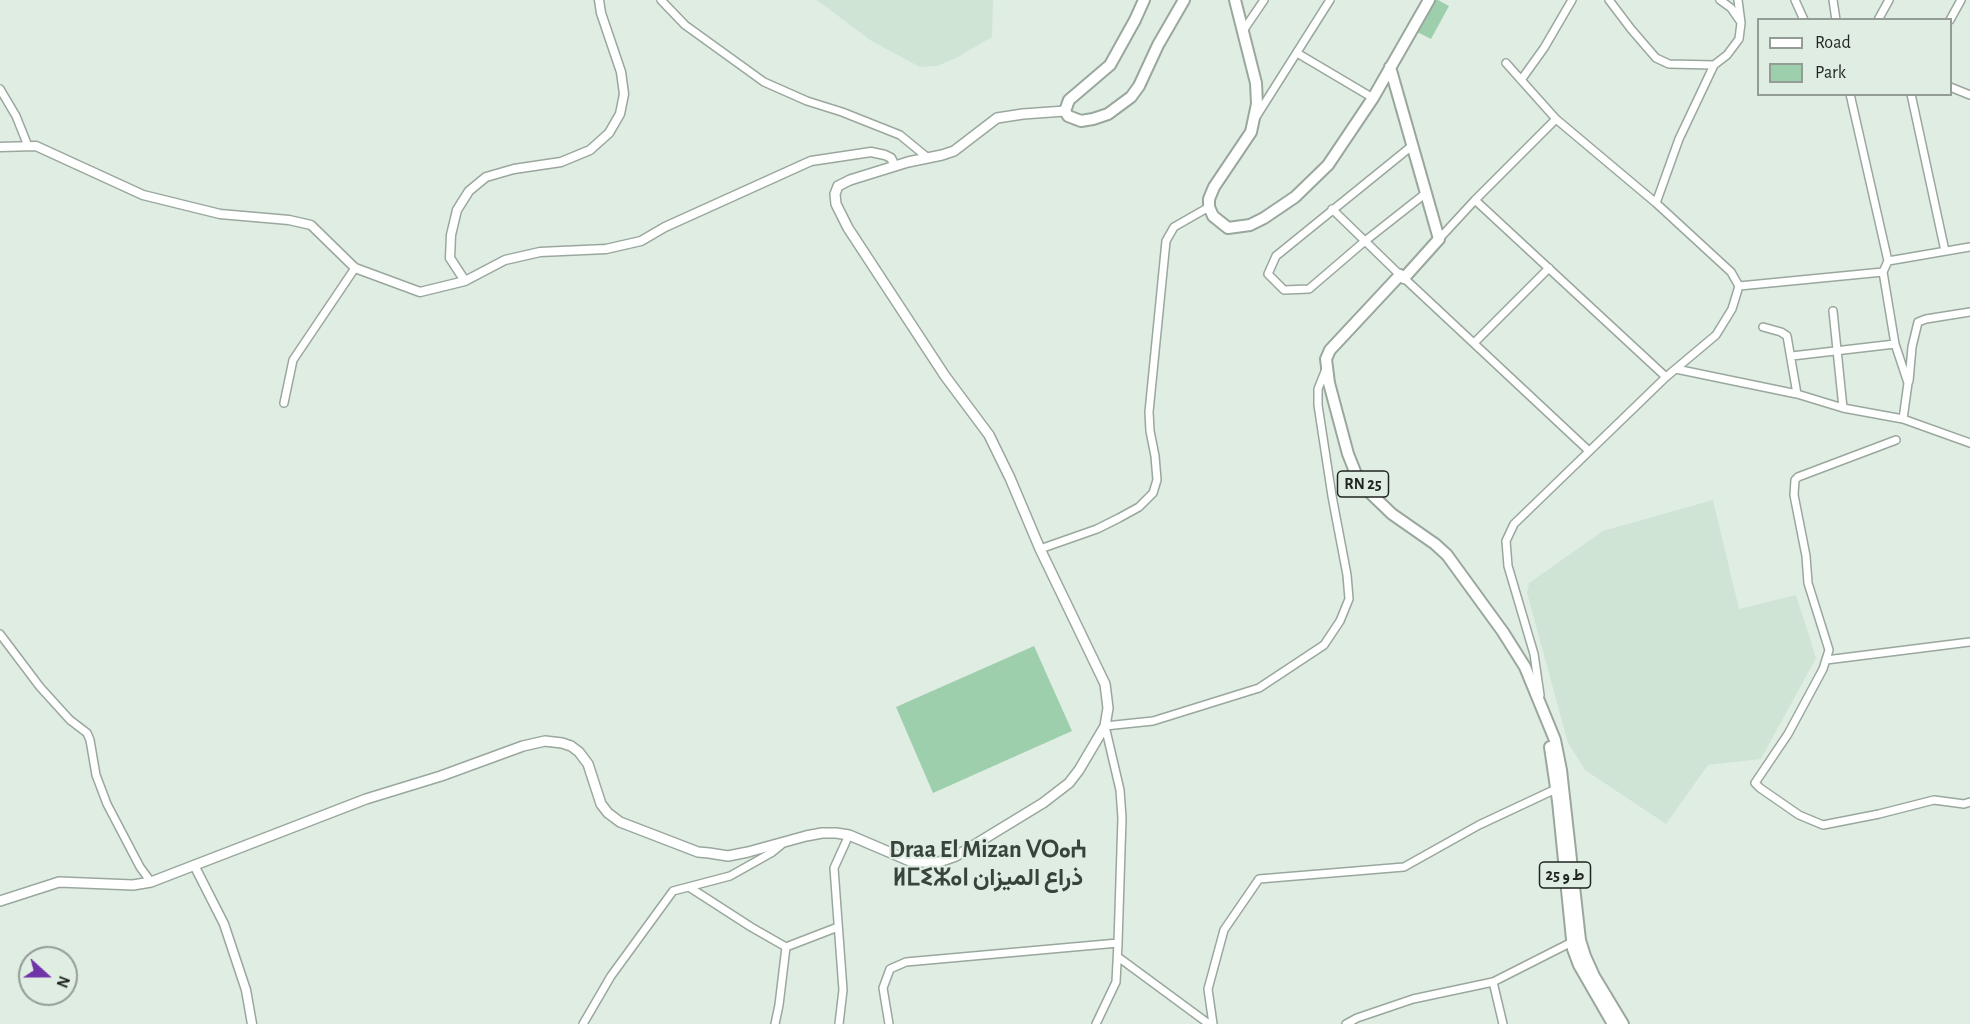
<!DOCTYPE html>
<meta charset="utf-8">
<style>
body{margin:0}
#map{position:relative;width:1970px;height:1024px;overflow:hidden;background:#e0ede3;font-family:"Alegreya Sans",sans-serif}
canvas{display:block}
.legend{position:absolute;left:1757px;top:18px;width:195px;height:78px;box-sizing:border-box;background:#e0ede3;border:2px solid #939d95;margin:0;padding:8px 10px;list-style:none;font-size:18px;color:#1f2420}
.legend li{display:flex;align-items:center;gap:12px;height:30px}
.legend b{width:30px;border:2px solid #939d95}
.north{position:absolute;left:18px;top:946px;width:60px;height:60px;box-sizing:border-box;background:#e0ede3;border:2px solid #939d95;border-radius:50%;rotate:111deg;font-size:16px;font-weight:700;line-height:24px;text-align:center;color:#1f2420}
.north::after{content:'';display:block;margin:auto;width:21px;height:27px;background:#7033a8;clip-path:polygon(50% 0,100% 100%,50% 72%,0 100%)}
</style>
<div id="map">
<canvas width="1970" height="1024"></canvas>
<ul class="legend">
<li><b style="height:8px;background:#fff"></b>Road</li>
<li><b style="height:16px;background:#9ecfad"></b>Park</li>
</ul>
<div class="north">N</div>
</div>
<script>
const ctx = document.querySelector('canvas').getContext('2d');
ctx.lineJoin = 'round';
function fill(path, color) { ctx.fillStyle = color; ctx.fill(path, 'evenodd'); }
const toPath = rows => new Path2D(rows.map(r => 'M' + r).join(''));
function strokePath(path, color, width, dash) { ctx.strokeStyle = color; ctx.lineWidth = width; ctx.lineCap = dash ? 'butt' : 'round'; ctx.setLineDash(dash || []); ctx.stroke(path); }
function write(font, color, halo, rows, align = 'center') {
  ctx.font = font + ' "Alegreya Sans",Vazirmatn,"Noto Sans Tifinagh",sans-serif'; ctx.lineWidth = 4.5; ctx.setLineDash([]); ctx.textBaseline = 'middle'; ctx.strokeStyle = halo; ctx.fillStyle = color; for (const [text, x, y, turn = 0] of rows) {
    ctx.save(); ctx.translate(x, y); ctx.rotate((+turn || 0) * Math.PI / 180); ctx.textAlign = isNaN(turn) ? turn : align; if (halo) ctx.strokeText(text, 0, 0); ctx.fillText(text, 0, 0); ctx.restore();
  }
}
fill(toPath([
 [817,0,993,0,992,37,956,58,937,66,920,67,870,40],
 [1713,500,1739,609,1796,595,1816,658,1761,759,1708,765,1666,824,1585,770,1568,743,1527,593,1529,583,1603,531]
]), '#cfe4d5');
fill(toPath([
 [1434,0,1438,0,1449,6,1431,39,1417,32],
 [1034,646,1072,731,933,793,896,707]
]), '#9ecfad');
const minor = toPath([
 [661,0,685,25,764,82,807,101,842,112,900,135,928,158],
 [1609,0,1631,29,1656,58,1669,64,1714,65],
 [1720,0,1731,8,1740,21],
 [1795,0,1804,20],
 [1833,0,1836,20],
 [1878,20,1889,0],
 [1950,20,1961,0],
 [1243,31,1264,0],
 [1297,53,1373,98],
 [1506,63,1556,119],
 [1521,80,1544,48,1572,0],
 [1950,87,1970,95],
 [0,89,16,116,28,146],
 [1850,94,1888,261,1883,272,1895,344,1908,383,1903,419],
 [1911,94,1945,251],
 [1256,117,1330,0],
 [1413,145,1276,256,1268,274,1284,290,1309,289,1365,241,1426,193],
 [1475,200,1666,377],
 [1656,203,1679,139,1714,65,1727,55,1739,39,1741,23,1738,0],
 [1332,209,1400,275],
 [1439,239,1475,200,1556,119,1656,203,1731,272,1739,286,1732,309,1716,335,1666,377,1514,524,1506,541,1508,566,1534,654,1540,695],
 [1888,261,1970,247],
 [1404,278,1589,451],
 [1739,286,1883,272],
 [1833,311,1843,408],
 [1763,327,1781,332,1787,336,1797,394],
 [1474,343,1549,268],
 [1792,356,1895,344],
 [1676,369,1797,394,1843,408,1903,419,1970,443],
 [1909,381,1912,347,1918,322,1926,319,1970,312],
 [284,403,293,360,355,268],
 [1896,440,1798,477,1795,480,1794,495,1806,556,1808,583,1829,650,1823,669,1788,734,1755,783,1760,788,1799,815,1823,825,1879,814,1934,800,1964,804,1970,802],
 [1040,549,1097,529,1119,518,1139,507,1153,493,1157,480,1155,456,1150,431,1149,412,1166,241,1174,227,1209,207],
 [0,634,40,687,70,720,87,733,90,740,96,775,107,804,140,867,151,882],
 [1826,660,1970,642],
 [689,887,751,927,786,947],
 [1118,943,1122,818,1120,790,1105,726,1153,721,1259,688,1324,645,1340,621,1349,599,1347,575,1332,496,1318,405,1318,389,1326,369],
 [1118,957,1209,1024],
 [583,1024,611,976,673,891,730,876,771,853,781,845],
 [775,1024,779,1005,786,947,838,927],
 [839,1024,843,990,834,868,849,835],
 [889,1024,883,988,890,969,906,962,1118,943,1116,982,1096,1024],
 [1213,1024,1208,989,1224,930,1259,879,1404,867,1479,825,1558,788],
 [1346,1024,1357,1018,1413,999,1493,982],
 [1503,1024,1493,982,1572,942]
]);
const tertiary = toPath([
 [0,147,36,146,143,195,220,214,289,220,311,225,355,268,420,292,465,281,505,260,540,252,606,249,641,241,665,227,811,161,871,152,885,155,891,158,895,166],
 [465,281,450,258,451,235,457,210,469,191,486,177,514,169,561,162,590,150,609,133,620,114,624,94,621,72,601,13,599,0],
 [194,865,224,924,246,990,252,1024]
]);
const secondary = toPath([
 [0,901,59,882,133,885,151,882,366,799,441,776,523,746,545,741,562,743,571,746,579,752,588,764,601,804,608,813,620,822,698,852,709,853,728,856,748,852,806,836,822,833,836,833,849,835,910,861,936,863,956,856,1043,803,1069,783,1079,770,1105,726,1108,708,1105,684,1040,549,1010,478,989,435,945,376,848,228,836,204,835,194,838,186,850,180,908,162,942,155,954,151,997,118,1023,114,1065,111]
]);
const primary = toPath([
 [1144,0,1135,20,1110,65,1069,100,1065,111,1068,116,1081,121,1093,119,1108,114,1131,97,1139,86,1158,45,1184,0],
 [1235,0,1256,83,1257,104,1251,132,1214,187,1209,199,1209,207,1213,216,1228,228,1250,225,1264,218,1295,197,1328,165,1373,98,1429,0],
 [1390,67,1439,239,1404,278,1400,275,1330,350,1326,359,1329,383,1348,454,1356,474,1365,488,1392,514,1435,544,1447,555,1503,632,1525,667,1555,740,1561,770,1580,940,1585,956,1594,976,1623,1024],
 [1550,747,1558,801,1573,949,1579,965,1613,1024]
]);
strokePath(minor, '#9aa79d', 10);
strokePath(tertiary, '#9aa79d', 11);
strokePath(secondary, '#9aa79d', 12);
strokePath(primary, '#9aa79d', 14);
strokePath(minor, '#fff', 7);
strokePath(tertiary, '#fff', 8);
strokePath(secondary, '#fff', 9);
strokePath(primary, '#fff', 10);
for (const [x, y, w] of [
 [1363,484,51],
 [1565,875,51]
]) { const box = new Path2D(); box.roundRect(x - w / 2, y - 13, w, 26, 4.5); ctx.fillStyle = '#e0ede3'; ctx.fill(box); strokePath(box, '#1f2420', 1.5); }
write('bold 16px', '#1f2420', null, [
 ["RN 25",1363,484],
 ["ط و 25",1565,875]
]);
write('bold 24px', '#38433b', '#e0ede3', [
 ["Draa El Mizan ⴸⵔⴰⵄ",988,850],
 ["ⵍⵎⵉⵣⴰⵏ ذراع الميزان",988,878]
]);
</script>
